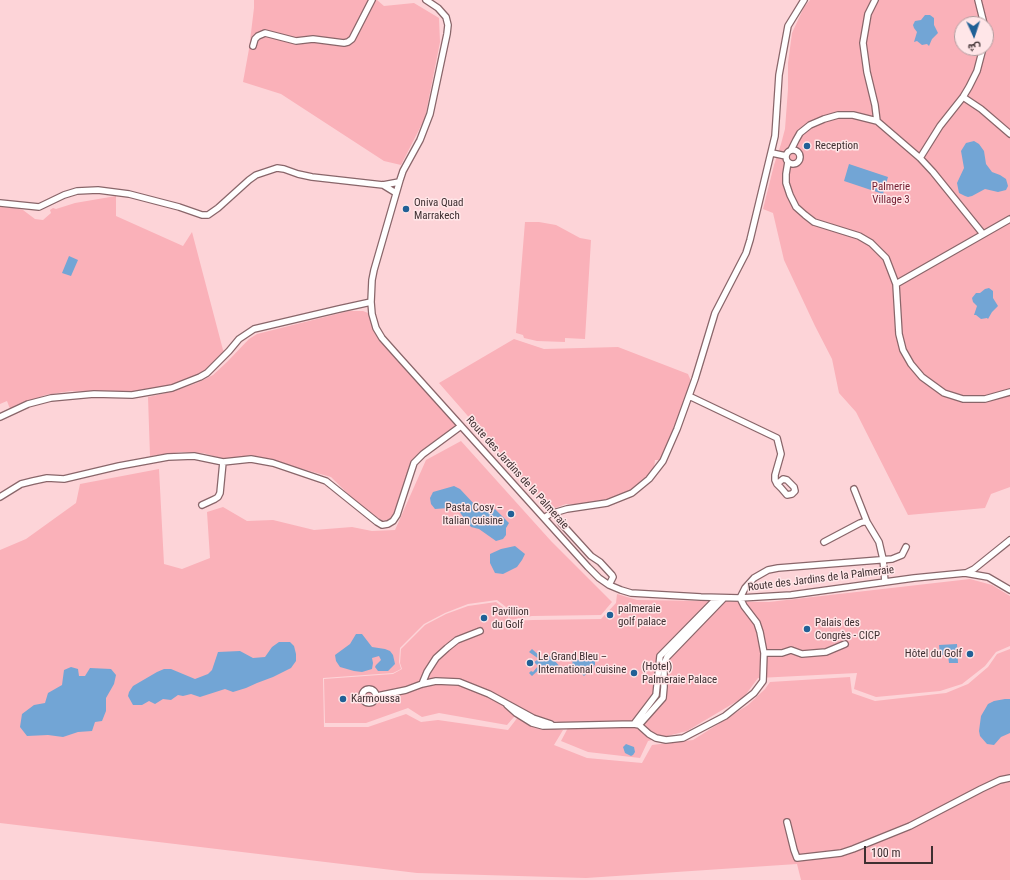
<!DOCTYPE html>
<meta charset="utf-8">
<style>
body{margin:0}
#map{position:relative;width:1010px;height:880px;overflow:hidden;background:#fdd4d8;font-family:"Roboto Condensed",Vazirmatn,sans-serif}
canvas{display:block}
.north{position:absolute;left:954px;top:16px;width:40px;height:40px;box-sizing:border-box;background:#ffe6e8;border:1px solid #b29d9f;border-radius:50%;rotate:177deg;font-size:11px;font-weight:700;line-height:16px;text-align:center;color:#3e2f31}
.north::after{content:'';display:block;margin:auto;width:14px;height:18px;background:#206096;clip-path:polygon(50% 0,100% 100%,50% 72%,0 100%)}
.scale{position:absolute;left:864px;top:846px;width:69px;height:18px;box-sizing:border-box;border:2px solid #3e2f31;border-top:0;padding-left:5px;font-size:12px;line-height:14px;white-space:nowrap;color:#3e2f31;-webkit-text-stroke:3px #ffe6e8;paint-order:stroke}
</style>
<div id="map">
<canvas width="1010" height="880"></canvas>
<div class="north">ش</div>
<div class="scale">100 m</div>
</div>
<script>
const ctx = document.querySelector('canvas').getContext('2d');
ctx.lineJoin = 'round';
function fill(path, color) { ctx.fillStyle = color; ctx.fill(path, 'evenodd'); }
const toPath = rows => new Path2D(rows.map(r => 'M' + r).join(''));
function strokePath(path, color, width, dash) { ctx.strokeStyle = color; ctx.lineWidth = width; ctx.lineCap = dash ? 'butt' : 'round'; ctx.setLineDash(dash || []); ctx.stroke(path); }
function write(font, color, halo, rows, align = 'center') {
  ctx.font = font + ' "Roboto Condensed",sans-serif'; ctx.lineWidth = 3; ctx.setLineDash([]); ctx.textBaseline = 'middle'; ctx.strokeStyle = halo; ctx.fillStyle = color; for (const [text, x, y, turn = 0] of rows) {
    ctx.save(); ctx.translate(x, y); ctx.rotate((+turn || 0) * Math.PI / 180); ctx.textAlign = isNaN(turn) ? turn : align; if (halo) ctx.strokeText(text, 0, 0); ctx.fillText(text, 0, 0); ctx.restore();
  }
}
fill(toPath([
 [254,0,377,0,384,6,414,3,439,18,440,42,425,118,401,165,384,161,281,94,243,82,249,49,254,8],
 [810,0,1010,0,1010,487,991,494,985,508,908,515,856,412,839,393,832,359,815,326,784,260,773,213,763,209,774,165,781,144,785,129,788,89,788,63,792,33,804,7],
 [962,24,986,24,986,48,962,48],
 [116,196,116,216,183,246,192,232,223,350,227,353,201,375,161,389,125,394,71,391,45,395,10,409,7,401,0,404,0,207,15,208,23,210,35,219,43,220,51,213,50,210,53,208,56,209,75,203],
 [525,222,539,222,556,225,580,238,591,240,585,339,565,338,565,342,537,341,524,338,523,335,516,333],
 [349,311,363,311,368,313,374,330,384,344,455,423,455,427,451,432,418,455,413,461,396,510,393,518,389,521,381,520,356,502,331,477,267,459,246,457,224,459,203,453,181,452,150,456,148,397,171,392,197,383,213,375,227,362,249,339,257,334],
 [514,339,544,349,618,347,688,374,691,381,663,460,655,460,654,469,651,473,637,487,618,497,589,504,566,504,550,510,439,383],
 [461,441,551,541,612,602,601,615,532,616,510,620,506,607,497,600,468,604,445,613,424,624,400,648,399,662,401,669,393,673,323,678,324,727,368,727,406,714,421,722,438,720,508,730,518,717,535,727,563,730,554,745,587,758,642,763,652,745,693,740,748,705,765,689,770,682,850,677,852,693,875,701,946,693,968,684,988,667,997,654,1010,649,1010,880,801,880,797,864,586,878,417,873,0,823,0,550,26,539,76,503,80,484,159,469,164,564,182,569,210,558,207,512,223,507,247,521,273,520,314,530,352,527,372,531,395,530,426,460],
 [970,579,992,585,1010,596,1010,646,996,652,985,666,962,684,940,691,876,697,854,689,857,673,758,678,744,697,687,731,648,741,640,758,588,752,561,741,570,724,537,718,520,710,507,725,439,713,422,717,408,708,366,723,325,723,324,679,393,674,402,669,400,663,401,649,425,625,446,614,468,606,496,602,505,609,510,621,533,620,601,619,616,603,617,594,637,600,769,602]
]), '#fab1b9');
fill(toPath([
 [925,15,930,15,934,18,934,25,938,33,932,39,929,46,927,44,922,45,917,41,914,42,917,32,914,28,913,25,915,21,921,20],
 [974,141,979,144,984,151,986,164,992,172,1000,175,1006,179,1008,186,1006,190,998,192,985,189,972,196,968,197,965,196,959,193,957,183,964,168,961,151,966,143],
 [849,164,888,177,883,194,844,181],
 [69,256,78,260,71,276,62,273],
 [989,288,993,291,993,298,998,306,992,312,988,319,987,318,981,319,976,315,974,315,977,306,973,302,972,298,976,293,980,293,985,289],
 [454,486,460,489,475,505,491,512,495,509,509,523,506,528,506,535,503,539,496,541,479,529,471,527,458,510,449,508,435,509,431,504,430,498,433,492],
 [515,546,525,554,522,560,517,567,503,574,495,573,490,563,490,554,501,549],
 [356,634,362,634,372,647,385,649,390,651,393,655,395,664,388,671,378,671,375,667,376,665,381,660,379,656,372,658,373,663,372,669,362,672,354,671,340,667,336,661,335,655,350,644],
 [279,642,290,642,294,646,296,654,296,661,291,668,273,677,257,683,246,688,233,692,225,689,200,697,191,694,183,696,178,695,171,700,163,699,155,704,149,701,142,705,133,705,128,696,129,692,133,686,157,672,164,669,171,669,195,679,208,674,212,670,218,652,240,651,253,658,265,657,272,647],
 [957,644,958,663,949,663,948,655,940,655,939,645],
 [532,649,544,660,549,656,562,657,560,659,556,658,554,660,562,669,549,669,544,665,532,676,529,673,531,671,533,672,538,666,534,662,539,659,529,652],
 [584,651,595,661,595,665,591,668,589,666,587,668,589,671,584,676,579,671,581,668,579,666,575,670,569,669,573,665,572,663,573,662,568,657,575,656,578,660,581,658,579,655],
 [71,667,78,669,79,676,85,676,90,668,111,669,116,675,114,684,106,698,106,711,102,721,95,722,92,731,78,732,63,737,48,735,27,736,20,727,22,714,34,705,45,703,48,693,62,685,64,670],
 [1005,699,1010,699,1010,733,1001,737,994,745,987,744,980,736,979,731,981,716,988,704,994,701],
 [626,744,634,747,635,752,633,755,631,756,625,753,623,747]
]), '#72a5d5');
const minor = toPath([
 [426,0,438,8,446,17,448,25,447,34,430,114,420,140,403,171,400,180,374,270,372,280,371,302,372,314,376,328,382,338,398,356,588,567,599,578,609,585,621,590,631,593,701,597,740,598,791,595,914,578,965,573,988,577,1010,590],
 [875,0,868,14,863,43,867,72,875,105,877,121],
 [978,0,984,24],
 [253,46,255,39,258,36,265,33,296,41,313,39,344,43,348,42,352,39,372,0],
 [963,97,981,109,1010,134],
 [791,150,796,140,800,133,810,125,824,119,838,115,853,115,877,121,920,158,933,172,983,234],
 '786 157a7 7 0 1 1 14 0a7 7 0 1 1-14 0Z',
 [772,153,786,156],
 [920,158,940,126,963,97,969,87,977,71,983,48],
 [788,162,786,174,786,183,790,195,796,207,805,215,814,222,859,236,871,243,886,258,896,284,899,334,903,350,911,364,922,377,944,393,963,399,985,399,1010,392],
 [383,185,396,193],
 [0,203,39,207,64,195,77,191,98,190,129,194,179,207,202,215,208,215,218,208,249,180,256,175,277,168,284,169,298,174,312,177,383,185,399,182],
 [896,284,1010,219],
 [689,396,777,438,781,454,775,475,775,480,777,484,781,488,787,495,792,494,795,491,794,487,787,480,783,479,777,484],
 [0,417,28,404,51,398,94,394,132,395,172,388,200,377,207,373,229,351,239,339,254,329,339,309,371,302],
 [854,489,867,522],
 [0,497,21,484,33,481,47,478,64,479,119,466,168,457,194,456,223,462,251,459,273,463,326,481,377,522,382,525,388,524,393,521,397,515,414,463,423,454,461,426],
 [202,505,215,499,218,497,220,493,223,462],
 [544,518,550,514,567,509,607,503,632,493,649,479,663,461,677,429,695,379,715,313,746,253,750,240,775,136,779,75,788,26,804,0],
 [561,523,591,556,600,562,612,575,613,577,609,585],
 [824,542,860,523,863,522,867,522,879,542,883,559,885,582],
 [966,573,974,569,1010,540],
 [764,653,782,653,791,650,802,654,826,652,845,644],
 [422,684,427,672,436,658,447,648,457,640,480,631],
 '362 696a7 7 0 1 1 14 0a7 7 0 1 1-14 0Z',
 [377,696,406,690,422,684,436,681,459,682,489,694,533,718,551,724],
 [507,705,516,713,532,723,543,726,634,724,639,725,649,734,656,738,666,740,683,738,725,716,754,693,763,681,764,653,760,632,757,623,744,606,740,598,745,588,754,578,768,570,778,568,892,559,902,555,906,547],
 [634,724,653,699,656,695,660,656,717,598],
 [639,725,663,698,664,687,664,664,667,657,724,598],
 [787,822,794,850,797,858,841,853,853,849,910,826,981,789,1000,780,1010,778]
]);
strokePath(minor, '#89666a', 8);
strokePath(minor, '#fff', 5.5);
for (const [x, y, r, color] of [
 [807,146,4,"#206096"],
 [406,209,4,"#206096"],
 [511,514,4,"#206096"],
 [610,615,4,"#206096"],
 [484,618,4,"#206096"],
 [807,629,4,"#206096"],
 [970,654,4,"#206096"],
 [530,663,4,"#206096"],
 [634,673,4,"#206096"],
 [343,699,4,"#206096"]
]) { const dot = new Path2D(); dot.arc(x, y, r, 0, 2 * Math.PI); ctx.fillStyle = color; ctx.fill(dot); strokePath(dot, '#ffe6e8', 1.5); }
write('11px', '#3e2f31', '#ffe6e8', [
 ["Reception",815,146],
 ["Oniva Quad",414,203],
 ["Marrakech",414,216],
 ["Pasta Cosy –",503,508,"right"],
 ["Italian cuisine",503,521,"right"],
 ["palmeraie",618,609],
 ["golf palace",618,622],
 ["Pavillion",492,612],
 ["du Golf",492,625],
 ["Palais des",815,623],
 ["Congrès - CICP",815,636],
 ["Hôtel du Golf",962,654,"right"],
 ["Le Grand Bleu –",538,657],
 ["International cuisine",538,670],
 ["(Hotel)",642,667],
 ["Palmeraie Palace",642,680],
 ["Karmoussa",351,699]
], 'left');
write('11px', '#721c30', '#ffe6e8', [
 ["Palmerie",891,187],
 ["Village 3",891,200]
]);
write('11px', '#3e2f31', '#ffe6e8', [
 ["Route des Jardins de la Palmeraie",517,473,48],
 ["Route des Jardins de la Palmeraie",821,579,-7]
]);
</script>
